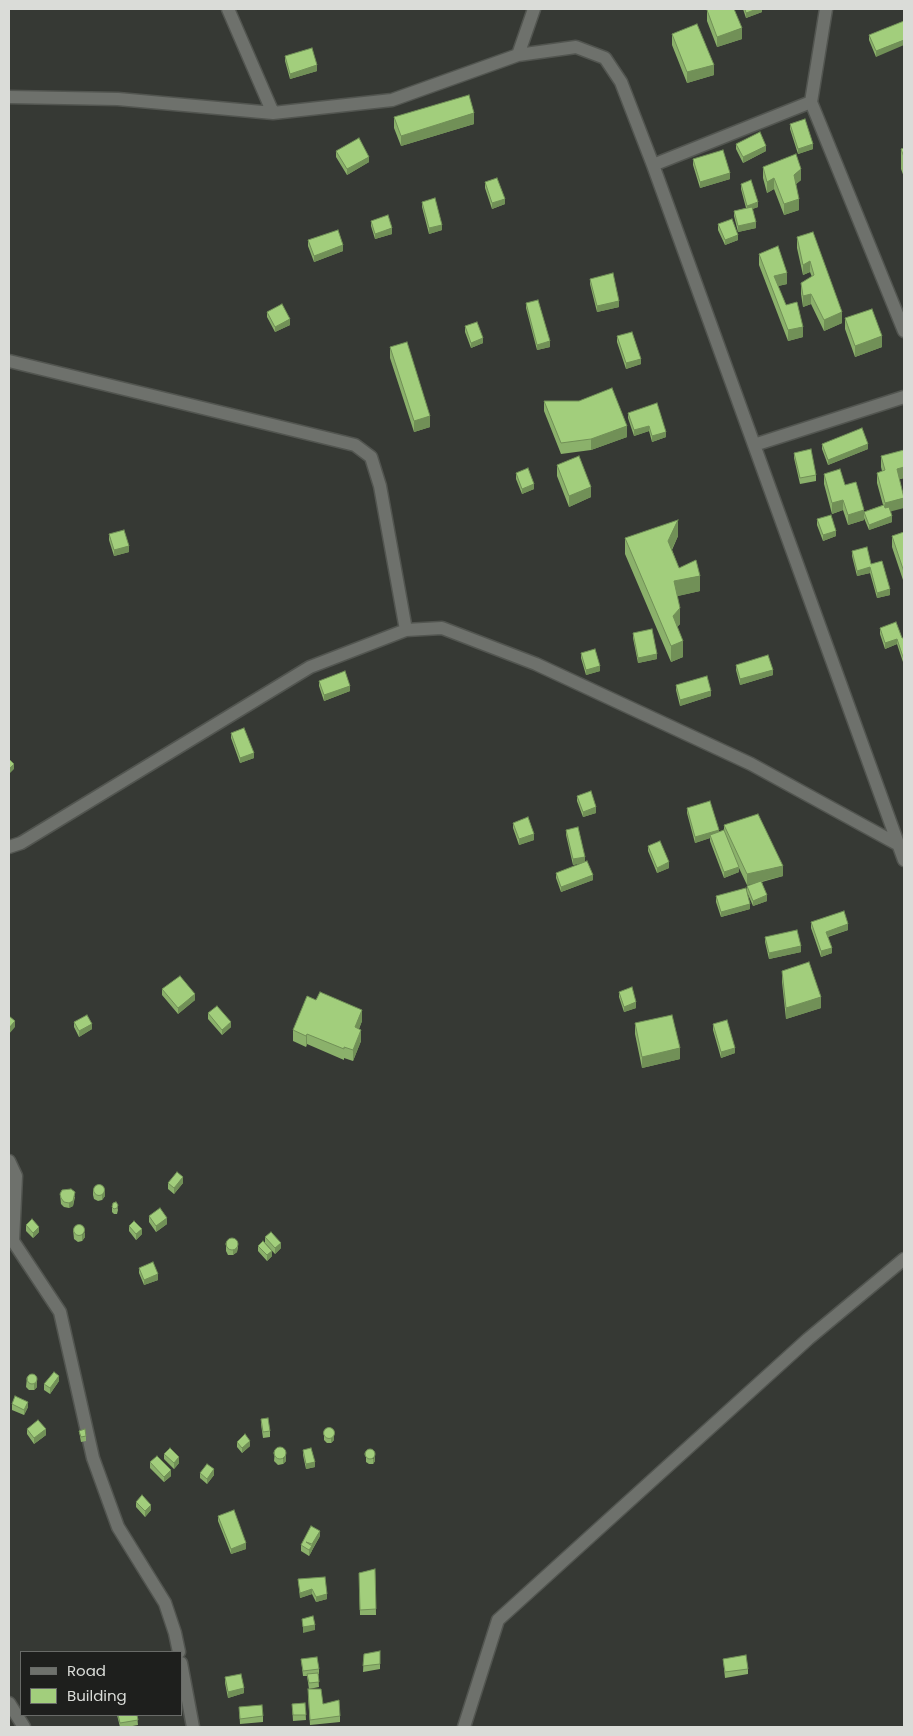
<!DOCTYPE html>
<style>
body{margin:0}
#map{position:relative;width:913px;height:1736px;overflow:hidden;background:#363934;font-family:Poppins,sans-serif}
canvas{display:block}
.frame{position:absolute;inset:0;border:10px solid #dadcd8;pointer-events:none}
.legend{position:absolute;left:20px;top:1651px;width:162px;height:65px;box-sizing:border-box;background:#1e1f1d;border:1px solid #696b68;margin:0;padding:6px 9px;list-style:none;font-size:15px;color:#dadcd8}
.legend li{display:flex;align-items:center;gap:10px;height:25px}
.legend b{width:25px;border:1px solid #696b68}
</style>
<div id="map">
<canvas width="913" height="1736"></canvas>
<div class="frame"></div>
<ul class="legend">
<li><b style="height:6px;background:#6e716c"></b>Road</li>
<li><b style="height:14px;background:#a2ce7c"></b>Building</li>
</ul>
</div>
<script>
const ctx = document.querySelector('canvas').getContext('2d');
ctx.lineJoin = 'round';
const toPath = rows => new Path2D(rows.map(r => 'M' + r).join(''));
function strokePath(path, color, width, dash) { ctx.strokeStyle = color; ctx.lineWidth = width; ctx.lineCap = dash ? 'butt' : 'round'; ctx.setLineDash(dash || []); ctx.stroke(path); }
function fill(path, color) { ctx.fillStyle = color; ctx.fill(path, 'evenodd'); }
const minor = toPath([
 [228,9,273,113,392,100,518,55,576,47,605,58,621,82,653,165,904,860],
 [826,9,811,102,904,331],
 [518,55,534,9],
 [9,97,118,99,273,113],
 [653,165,811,102],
 [9,361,355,445,371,457,380,486,406,630],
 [754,445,904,397],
 [9,847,21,843,310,667,406,630,442,628,536,664,751,764,899,845],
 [9,1161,16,1176,13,1241,60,1312,93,1458,118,1527,165,1603,175,1633,179,1652],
 [181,1663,193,1727],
 [9,1703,24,1727],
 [464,1727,498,1620,808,1339,904,1259]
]);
strokePath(minor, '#525550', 15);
strokePath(minor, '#6e716c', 12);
fill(toPath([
 [743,9,762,9,762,12,746,18],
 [707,10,742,39,717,47,707,21],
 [904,21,876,57,869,40,869,35],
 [672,34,714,75,687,83,672,45],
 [285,56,317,71,290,79,285,61],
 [394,117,474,124,401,146,394,128],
 [790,124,813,149,798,154,790,129],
 [736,144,766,151,743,163,736,149],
 [904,148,904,177,901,169,901,149],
 [336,151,369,162,347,175,336,157],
 [693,159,730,179,700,188,693,165],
 [763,167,801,180,796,184,799,210,784,215,774,189,767,193,763,178],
 [485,182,505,204,492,209,485,188],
 [741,184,758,207,752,209,756,228,738,232,734,216,734,211,746,208,741,189],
 [422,202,442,230,429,234,422,207],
 [371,221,392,234,375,239,371,226],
 [718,224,738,240,725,245,718,230],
 [813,232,842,323,824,331,811,304,803,307,801,294,801,283,812,277,810,272,803,275,797,248,797,237],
 [308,240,343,251,314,262,308,246],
 [759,254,787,284,778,286,786,305,803,337,788,341,759,265],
 [590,279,619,307,597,312,590,284],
 [526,303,550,347,537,350,526,308],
 [267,312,290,325,275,332,267,317],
 [845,318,882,347,855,357,845,329],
 [465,326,483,343,471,348,465,332],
 [617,336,641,364,626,369,617,342],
 [390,347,430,427,414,432,390,358],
 [544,401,627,437,591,450,561,454,544,411],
 [628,413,666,437,652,442,649,431,634,436,628,418],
 [822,444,868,449,828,465,822,449],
 [904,450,904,478,900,479,891,512,892,522,869,530,864,518,864,520,848,525,843,510,832,514,824,484,824,474,845,485,864,512,883,505,877,483,877,473,882,471,881,467,881,456],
 [794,453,816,475,816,481,800,484,794,458],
 [557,465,591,497,569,507,557,476],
 [516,473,534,489,522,494,516,479],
 [817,519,836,536,823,541,817,525],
 [904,532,904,583,892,547,892,536],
 [109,534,129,552,114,556,109,540],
 [678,536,672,550,679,568,700,591,677,596,680,624,677,627,683,657,671,662,625,554,625,538],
 [852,551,871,564,890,595,877,598,870,573,857,576,852,556],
 [880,628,902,638,904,638,904,665,897,644,885,649,880,634],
 [633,633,657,659,638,663,633,638],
 [581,653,600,671,586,675,581,658],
 [736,665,773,675,740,685,736,670],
 [319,681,350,691,324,701,319,686],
 [676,685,711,696,680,706,676,690],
 [231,733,254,758,240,763,231,738],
 [577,796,596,813,583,817,577,801],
 [687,808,719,832,724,831,724,825,783,876,762,882,767,901,753,906,747,892,747,886,759,882,747,885,739,868,739,872,724,878,710,841,710,838,695,843,687,813],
 [513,823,534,840,519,845,513,828],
 [566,830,585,862,573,865,566,835],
 [648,846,669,868,657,873,648,851],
 [556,873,593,880,561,892,556,878],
 [716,896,750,909,721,917,716,902],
 [811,922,848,930,828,937,832,953,821,957,811,928],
 [765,937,801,952,769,959,765,942],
 [782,971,821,1008,786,1019,782,982],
 [162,989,195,1000,178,1014,162,995],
 [619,992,636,1008,624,1012,619,997],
 [208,1013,231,1027,222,1035,208,1019],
 [362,1021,359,1029,361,1041,353,1061,344,1058,344,1060,307,1044,306,1047,293,1041,293,1030],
 [74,1022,92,1029,79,1037,74,1027],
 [635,1023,680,1059,642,1068,635,1034],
 [713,1024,735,1053,721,1058,713,1030],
 [168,1183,183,1183,174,1194,168,1189],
 [93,1189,105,1196,102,1200,98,1201,94,1199,93,1195],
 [60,1194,75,1197,73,1206,69,1208,64,1207,61,1204],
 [116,1202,118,1210,117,1214,114,1214,112,1212,112,1207],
 [149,1216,167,1224,156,1232,149,1222],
 [26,1225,39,1232,33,1238,26,1231],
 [129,1226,142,1234,136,1240,129,1231],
 [73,1229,85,1237,82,1241,78,1242,74,1239],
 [265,1237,281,1248,275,1254,265,1243],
 [226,1245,238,1247,237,1252,233,1255,228,1255,226,1251],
 [258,1246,272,1256,267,1261,258,1251],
 [139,1268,158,1280,144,1285,139,1273],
 [27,1377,37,1377,37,1387,34,1390,29,1390,26,1387],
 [59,1381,50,1394,44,1390,44,1384],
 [12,1404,28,1407,24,1415,12,1410],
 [261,1419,270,1431,270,1437,263,1438,261,1424],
 [27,1429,46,1435,34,1444,27,1434],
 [324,1430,334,1430,334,1440,331,1443,327,1443,324,1440],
 [79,1431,86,1436,86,1441,81,1442],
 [237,1442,250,1446,242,1453,237,1447],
 [303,1450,315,1467,306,1469,303,1455],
 [275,1451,286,1461,283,1464,278,1465,274,1461],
 [366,1452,375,1461,373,1464,369,1464,366,1462],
 [164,1454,179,1463,174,1469,164,1459],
 [150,1462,171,1476,164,1482,150,1468],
 [200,1473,214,1475,207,1484,200,1478],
 [136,1502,151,1510,145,1517,136,1507],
 [218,1516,246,1549,231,1554,218,1521],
 [320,1536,309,1556,301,1551,301,1545],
 [375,1569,376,1615,360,1615,359,1573],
 [298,1579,327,1599,316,1602,312,1594,300,1598],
 [364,1654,380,1664,380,1669,363,1672],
 [301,1659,319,1669,319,1674,318,1674,319,1687,309,1689,307,1676,303,1676],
 [723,1659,748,1669,748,1674,725,1678],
 [225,1677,244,1693,228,1698,225,1683],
 [308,1695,340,1716,340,1722,310,1725],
 [305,1703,306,1720,293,1721,292,1704],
 [239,1707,263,1716,263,1722,240,1724],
 [117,1715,137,1715,138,1725,127,1727,120,1727]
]), '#8bb16b');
fill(toPath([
 [757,9,762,9,762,12,746,18,746,13],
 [742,28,742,39,717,47,717,37],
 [904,40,904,45,876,57,876,51],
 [317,65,317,71,290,79,290,74],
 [714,65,714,75,687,83,687,72],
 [474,113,474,124,401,146,401,136],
 [813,144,813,149,798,154,798,149],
 [766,146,766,151,743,163,743,157],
 [369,157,369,162,347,175,347,169],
 [801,169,801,180,794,186,794,175],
 [730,173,730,179,700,188,700,182],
 [774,178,774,189,767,193,767,182],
 [505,199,505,204,492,209,492,203],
 [799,199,799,210,784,215,784,204],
 [758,202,758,207,747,211,747,206],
 [756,222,756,228,738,232,738,226],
 [442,225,442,230,429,234,429,228],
 [392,228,392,234,375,239,375,234],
 [738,235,738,240,725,245,725,240],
 [343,245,343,251,314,262,314,256],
 [810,261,810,272,803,275,803,265],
 [787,273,787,284,774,287,774,276],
 [811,294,811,304,803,307,803,296],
 [619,301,619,307,597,312,597,306],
 [842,312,842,323,824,331,824,320],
 [290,319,290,325,275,332,275,327],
 [803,327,803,337,788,341,788,330],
 [882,336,882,347,855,357,855,346],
 [483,338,483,343,471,348,471,343],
 [550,341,550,347,537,350,537,345],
 [641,359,641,364,626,369,626,363],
 [430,416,430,427,414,432,414,421],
 [627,426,627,437,591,450,591,439],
 [649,426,649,431,634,436,634,430],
 [666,432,666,437,652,442,652,436],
 [868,444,868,449,828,465,828,460],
 [904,467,904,478,897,480,897,469],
 [534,484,534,489,522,494,522,489],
 [591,487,591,497,569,507,569,496],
 [904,498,904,508,885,513,885,503],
 [843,500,843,510,832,514,832,503],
 [864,510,864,520,848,525,848,515],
 [892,516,892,522,869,530,869,525],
 [678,520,678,536,668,557,668,541],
 [836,531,836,536,823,541,823,535],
 [129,546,129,552,114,556,114,550],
 [870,567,870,573,857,576,857,571],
 [700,576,700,591,674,597,674,581],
 [890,589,890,595,877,598,877,593],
 [680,608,680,624,673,631,673,616],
 [897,639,897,644,885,649,885,643],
 [683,641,683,657,671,662,671,646],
 [657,654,657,659,638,663,638,658],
 [600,666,600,671,586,675,586,670],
 [773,670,773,675,740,685,740,679],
 [350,686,350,691,324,701,324,695],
 [711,691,711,696,680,706,680,700],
 [254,753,254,758,240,763,240,758],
 [14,764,14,769,9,774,9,769],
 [596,807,596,813,583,817,583,812],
 [719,830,719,836,710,835,710,838,695,843,695,837],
 [534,834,534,840,519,845,519,839],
 [585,857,585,862,573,865,573,859],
 [669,862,669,868,657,873,657,868],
 [783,866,783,876,747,885,747,874],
 [739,867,739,872,724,878,724,872],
 [593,875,593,880,561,892,561,887],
 [767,895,767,901,753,906,753,901],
 [750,904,750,909,721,917,721,912],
 [848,924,848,930,826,937,826,932],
 [801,946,801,952,769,959,769,953],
 [832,948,832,953,821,957,821,951],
 [195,994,195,1000,178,1014,178,1008],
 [821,997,821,1008,786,1019,786,1008],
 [636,1002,636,1008,624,1012,624,1007],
 [362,1010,362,1021,355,1038,355,1027],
 [15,1021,15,1027,9,1034,9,1028],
 [231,1022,231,1027,222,1035,222,1030],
 [92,1024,92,1029,79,1037,79,1031],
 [361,1030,361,1041,353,1061,353,1050],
 [307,1034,307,1044,306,1047,306,1036],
 [680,1048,680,1059,642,1068,642,1057],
 [735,1048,735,1053,721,1058,721,1052],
 [183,1177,183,1183,174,1194,174,1188],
 [105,1191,105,1196,102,1200,102,1195],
 [75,1192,73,1206,69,1208,69,1203],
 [167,1218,167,1224,156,1232,156,1226],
 [39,1227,39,1232,33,1238,33,1233],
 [142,1229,142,1234,136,1240,136,1234],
 [85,1232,85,1237,82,1241,82,1235],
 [238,1242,237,1252,233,1255,233,1250],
 [281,1243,281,1248,275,1254,275,1248],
 [272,1251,272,1256,267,1261,267,1255],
 [158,1274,158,1280,144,1285,144,1280],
 [59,1376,59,1381,50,1394,50,1388],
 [37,1382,37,1387,34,1390,34,1384],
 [28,1402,28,1407,24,1415,24,1410],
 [46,1429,46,1435,34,1444,34,1438],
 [334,1435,334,1440,331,1443,331,1438],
 [250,1441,250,1446,242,1453,242,1448],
 [286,1455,286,1461,283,1464,283,1459],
 [375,1456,375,1461,373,1464,373,1459],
 [179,1457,179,1463,174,1469,174,1463],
 [315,1462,315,1467,306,1469,306,1464],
 [214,1469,214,1475,207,1484,207,1479],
 [171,1470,171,1476,164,1482,164,1477],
 [151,1505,151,1510,145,1517,145,1511],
 [320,1531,320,1536,312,1550,312,1544],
 [246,1543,246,1549,231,1554,231,1549],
 [312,1546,312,1551,309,1556,309,1550],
 [312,1589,312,1594,300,1598,300,1593],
 [327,1594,327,1599,316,1602,316,1597],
 [315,1625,315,1630,303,1633,303,1627],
 [244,1688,244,1693,228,1698,228,1692]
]), '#719057');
const building = toPath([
 [710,9,734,9,742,28,717,37,707,10,710,9],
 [745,9,757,9,746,13,745,9],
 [904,21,904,40,876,51,869,35,904,21],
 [697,24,714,65,687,72,672,34,697,24],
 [312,48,317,65,290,74,285,56,312,48],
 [469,95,474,113,401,136,394,117,469,95],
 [805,119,813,144,798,149,790,124,805,119],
 [760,132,766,146,743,157,736,144,760,132],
 [359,138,369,157,347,169,336,151,359,138],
 [904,148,904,157,901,149,904,148],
 [723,150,730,173,700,182,693,159,723,150],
 [796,154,801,169,794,175,799,199,784,204,774,178,767,182,763,167,796,154],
 [497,178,505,199,492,203,485,182,497,178],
 [751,180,758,202,747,206,741,184,751,180],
 [435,198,442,225,429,228,422,202,435,198],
 [752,207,756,222,738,226,734,211,752,207],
 [388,215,392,228,375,234,371,221,388,215],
 [732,219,738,235,725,240,718,224,732,219],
 [338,230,343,245,314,256,308,240,338,230],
 [813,232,842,312,824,320,811,294,803,296,801,283,814,275,810,261,803,265,797,237,813,232],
 [778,246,787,273,774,276,786,305,797,302,803,327,788,330,759,254,778,246],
 [613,273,619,301,597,306,590,279,613,273],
 [538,300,550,341,537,345,526,303,538,300],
 [282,304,290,319,275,327,267,312,282,304],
 [872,309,882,336,855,346,845,318,872,309],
 [477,322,483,338,471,343,465,326,477,322],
 [632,332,641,359,626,363,617,336,632,332],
 [407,342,430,416,414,421,390,347,407,342],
 [612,388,627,426,591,439,561,443,544,401,579,401,612,388],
 [657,403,666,432,652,436,649,426,634,430,628,413,657,403],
 [862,428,868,444,828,460,822,444,862,428],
 [811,449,816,475,800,478,794,453,811,449],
 [904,450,904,467,897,469,904,498,885,503,877,473,885,470,881,456,904,450],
 [579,456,591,487,569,496,557,465,579,456],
 [528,468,534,484,522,489,516,473,528,468],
 [840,469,845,485,856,482,864,510,848,515,843,500,832,503,824,474,840,469],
 [884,505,885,508,889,507,892,516,869,525,864,512,884,505],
 [831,515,836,531,823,535,817,519,831,515],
 [678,520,668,541,679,568,696,560,700,576,674,581,680,608,673,616,683,641,671,646,625,538,678,520],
 [124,530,129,546,114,550,109,534,124,530],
 [904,532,904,572,892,536,904,532],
 [867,547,871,564,882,561,890,589,877,593,870,567,857,571,852,551,867,547],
 [896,622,902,638,904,638,904,660,897,639,885,643,880,628,896,622],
 [652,629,657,654,638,658,633,633,652,629],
 [595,649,600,666,586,670,581,653,595,649],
 [768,655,773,670,740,679,736,665,768,655],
 [345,671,350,686,324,695,319,681,345,671],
 [707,676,711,691,680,700,676,685,707,676],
 [244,728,254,753,240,758,231,733,244,728],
 [9,759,14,764,9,769,9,759],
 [591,791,596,807,583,812,577,796,591,791],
 [710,801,719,830,695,837,687,808,710,801],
 [758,814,783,866,747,874,724,825,758,814],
 [528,817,534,834,519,839,513,823,528,817],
 [578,827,585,857,573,859,566,830,578,827],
 [724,830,739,867,724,872,710,835,724,830],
 [660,841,669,862,657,868,648,846,660,841],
 [587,861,593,875,561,887,556,873,587,861],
 [761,881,767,895,753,901,747,886,761,881],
 [746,888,750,904,721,912,716,896,746,888],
 [844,911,848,924,826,932,832,948,821,951,811,922,844,911],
 [797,930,801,946,769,953,765,937,797,930],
 [809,962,821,997,786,1008,782,971,809,962],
 [180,976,195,994,178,1008,162,989,180,976],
 [632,987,636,1002,624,1007,619,992,632,987],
 [320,992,362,1010,355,1027,361,1030,353,1050,344,1047,344,1049,307,1034,306,1036,293,1030,307,996,316,1000,320,992],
 [217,1006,231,1022,222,1030,208,1013,217,1006],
 [87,1015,92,1024,79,1031,74,1022,87,1015],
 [672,1015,680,1048,642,1057,635,1023,672,1015],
 [9,1016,15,1021,9,1028,9,1016],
 [727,1020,735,1048,721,1052,713,1024,727,1020],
 [177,1172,183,1177,174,1188,168,1183,177,1172],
 '93.5 1190a5.5 5.5 0 1 1 11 0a5.5 5.5 0 1 1-11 0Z',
 [71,1189,75,1192,73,1201,69,1203,64,1202,61,1198,60,1194,62,1190,71,1189],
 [116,1202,118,1205,117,1208,114,1209,112,1207,113,1203,116,1202],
 [160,1208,167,1218,156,1226,149,1216,160,1208],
 [32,1219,39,1227,33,1233,26,1225,32,1219],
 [134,1221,142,1229,136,1234,129,1226,134,1221],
 '73.5 1230a5.5 5.5 0 1 1 11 0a5.5 5.5 0 1 1-11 0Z',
 [271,1232,281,1243,275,1248,265,1237,271,1232],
 '226 1244a6 6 0 1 1 12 0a6 6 0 1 1-12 0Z',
 [263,1241,272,1251,267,1255,258,1246,263,1241],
 [153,1262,158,1274,144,1280,139,1268,153,1262],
 [54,1372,59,1376,50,1388,44,1384,54,1372],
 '27 1379a5 5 0 1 1 10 0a5 5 0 1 1-10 0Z',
 [15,1396,28,1402,24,1410,12,1404,15,1396],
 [268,1418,270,1431,263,1432,261,1419,268,1418],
 [38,1420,46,1429,34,1438,27,1429,38,1420],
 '323.5 1433a5.5 5.5 0 1 1 11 0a5.5 5.5 0 1 1-11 0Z',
 [85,1429,86,1436,81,1437,79,1431,85,1429],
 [245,1434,250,1441,242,1448,237,1442,245,1434],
 '274 1453a6 6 0 1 1 12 0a6 6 0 1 1-12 0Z',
 [170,1448,179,1457,174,1463,164,1454,170,1448],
 [311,1448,315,1462,306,1464,303,1450,311,1448],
 '365 1454a5 5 0 1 1 10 0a5 5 0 1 1-10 0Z',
 [157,1456,171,1470,164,1477,150,1462,157,1456],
 [207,1464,214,1469,207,1479,200,1473,207,1464],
 [142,1495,151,1505,145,1511,136,1502,142,1495],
 [234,1510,246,1543,231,1549,218,1516,234,1510],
 [311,1526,320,1531,312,1544,306,1542,312,1546,309,1550,301,1545,311,1526],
 [375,1569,376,1609,360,1610,359,1573,375,1569],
 [325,1577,327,1594,316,1597,312,1589,300,1593,298,1579,325,1577],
 [313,1616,315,1625,303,1627,302,1619,313,1616],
 [380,1651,380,1664,363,1666,364,1654,380,1651],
 [746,1655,748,1669,725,1672,723,1659,746,1655],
 [317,1657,319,1669,303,1671,301,1659,317,1657],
 [318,1673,319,1682,309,1683,307,1674,318,1673],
 [241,1674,244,1688,228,1692,225,1677,241,1674],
 [308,1689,321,1689,323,1704,339,1700,340,1716,310,1720,308,1689],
 [305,1703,306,1715,293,1715,292,1704,305,1703],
 [262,1705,263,1716,240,1719,239,1707,262,1705],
 [118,1715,137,1715,138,1720,120,1723,118,1715]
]);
fill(building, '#a2ce7c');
strokePath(building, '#719057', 1);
</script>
